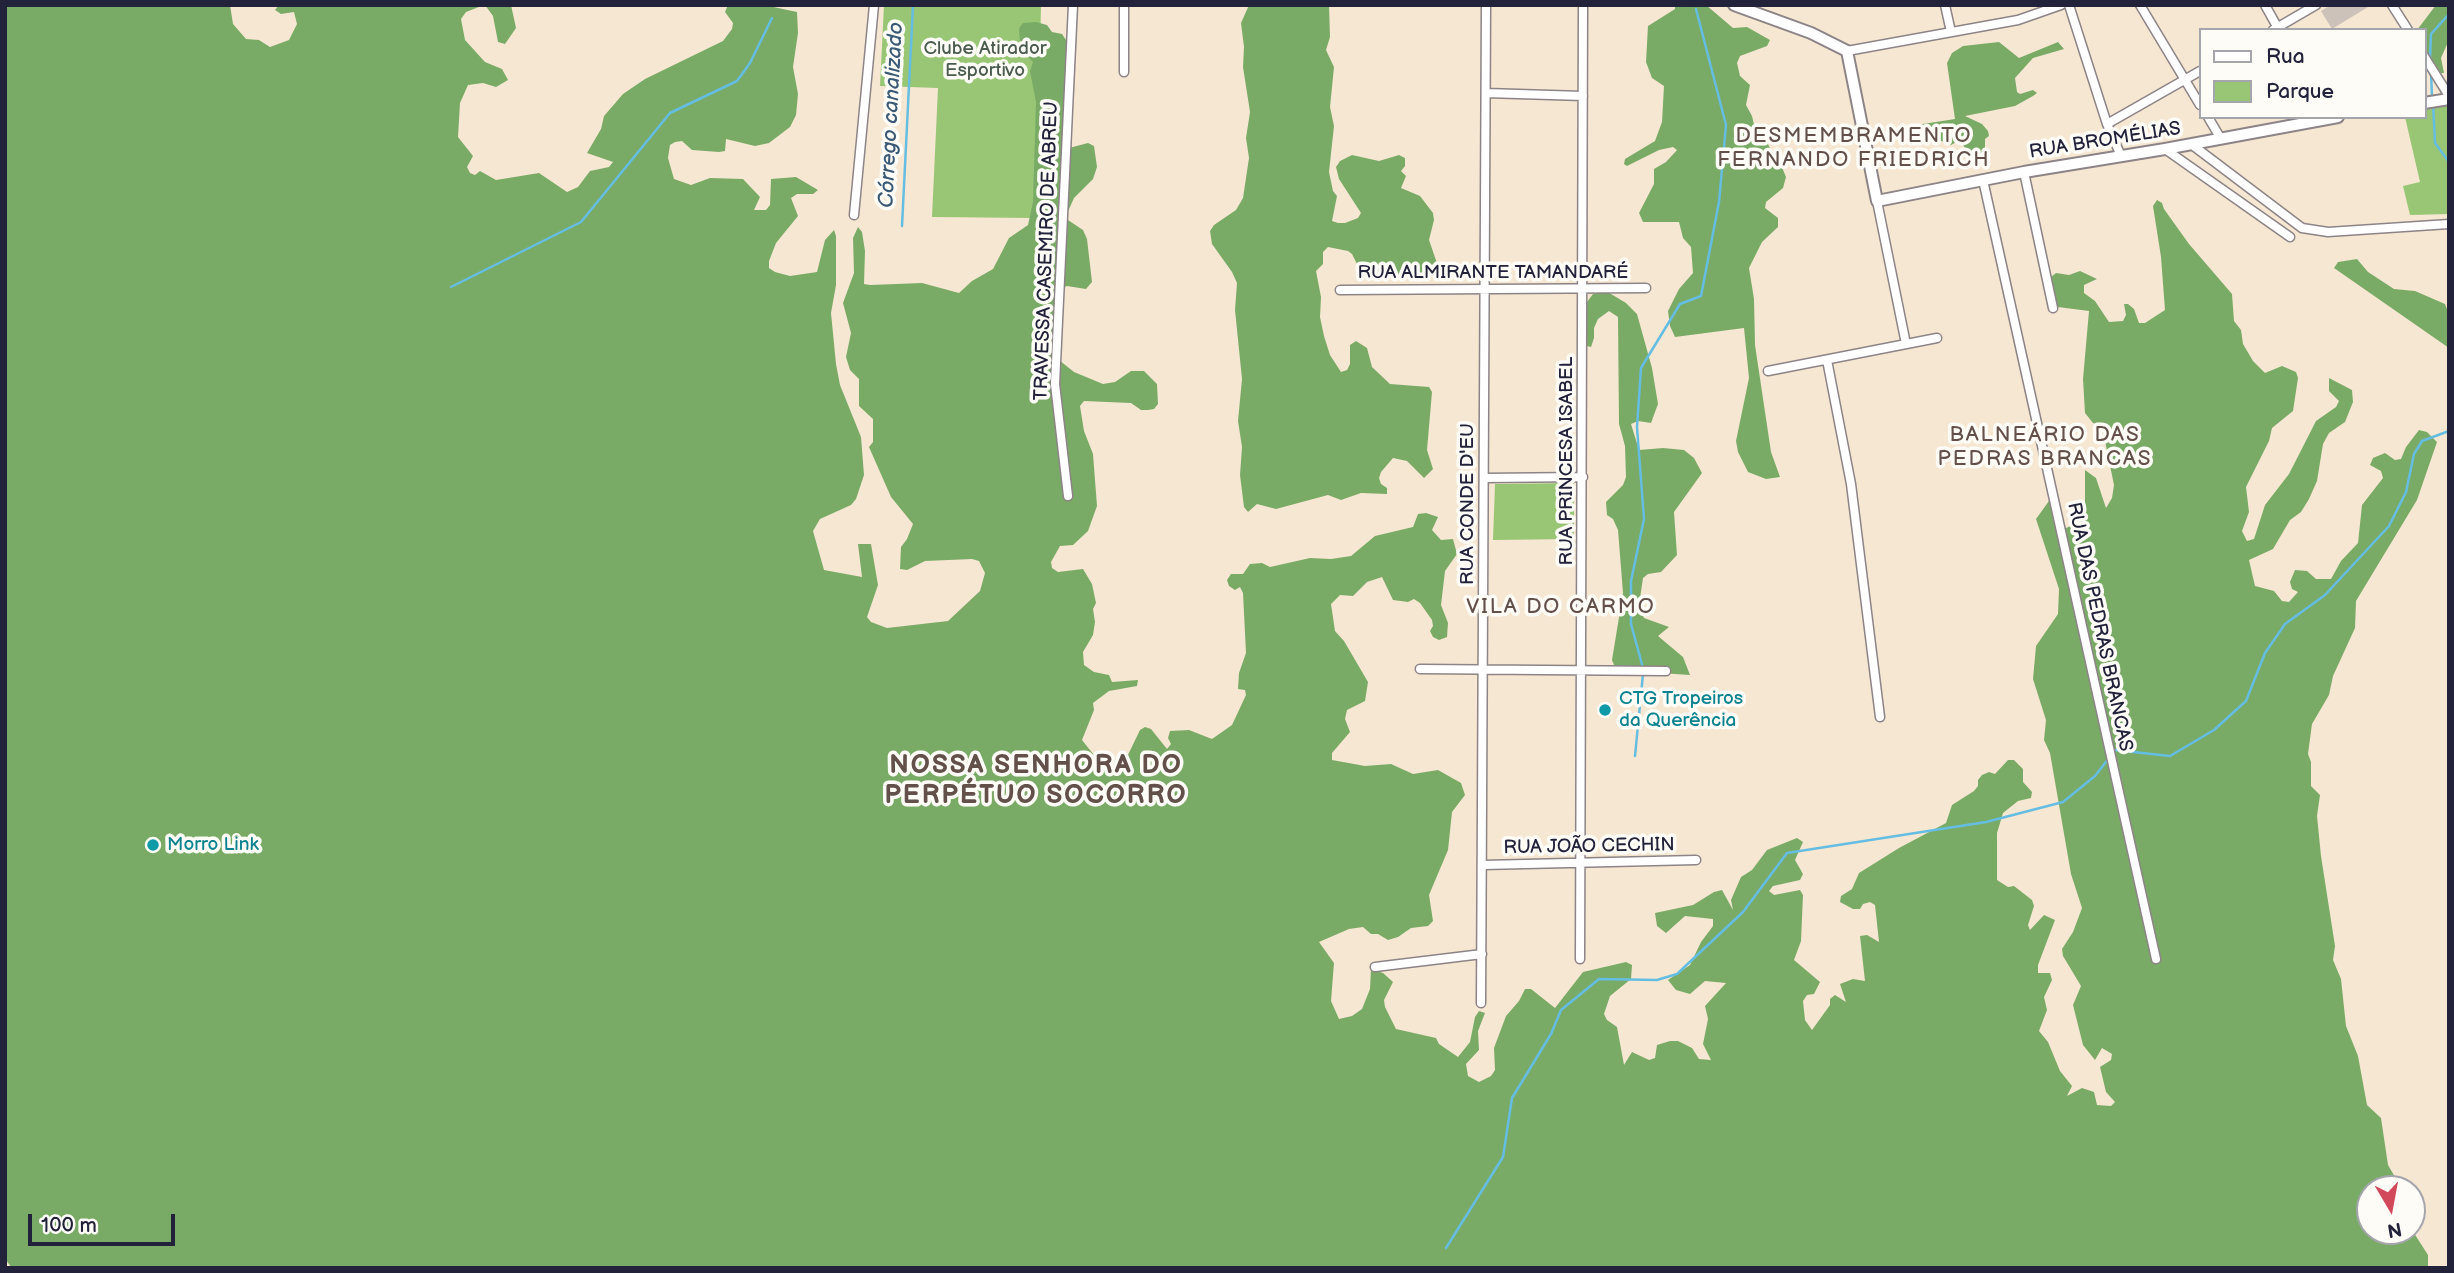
<!DOCTYPE html>
<meta charset="utf-8">
<style>
body{margin:0}
#map{position:relative;width:2454px;height:1273px;overflow:hidden;background:#f6e7d2;font-family:"Balsamiq Sans",sans-serif}
canvas{display:block}
.frame{position:absolute;inset:0;border:7px solid #22223b;pointer-events:none}
.legend{position:absolute;left:2199px;top:28px;width:228px;height:91px;box-sizing:border-box;background:#fdfcf7;border:2px solid #a5a5ac;margin:0;padding:9px 12px;list-style:none;font-size:21px;color:#22223b}
.legend li{display:flex;align-items:center;gap:14px;height:35px}
.legend b{width:35px;border:2px solid #a5a5ac}
.north{position:absolute;left:2356px;top:1175px;width:70px;height:70px;box-sizing:border-box;background:#fdfcf7;border:2px solid #a5a5ac;border-radius:50%;rotate:170deg;font-size:19px;font-weight:700;line-height:28px;text-align:center;color:#22223b}
.north::after{content:'';display:block;margin:auto;width:24px;height:32px;background:#d1495b;clip-path:polygon(50% 0,100% 100%,50% 72%,0 100%)}
.scale{position:absolute;left:28px;top:1214px;width:147px;height:32px;box-sizing:border-box;border:4px solid #22223b;border-top:0;padding-left:9px;font-size:21px;line-height:24px;white-space:nowrap;color:#22223b;-webkit-text-stroke:5px #fdfcf7;paint-order:stroke}
</style>
<div id="map">
<canvas width="2454" height="1273"></canvas>
<div class="frame"></div>
<ul class="legend">
<li><b style="height:9px;background:#fff"></b>Rua</li>
<li><b style="height:19px;background:#98c674"></b>Parque</li>
</ul>
<div class="north">N</div>
<div class="scale">100 m</div>
</div>
<script>
const ctx = document.querySelector('canvas').getContext('2d');
ctx.lineJoin = 'round';
function fill(path, color) { ctx.fillStyle = color; ctx.fill(path, 'evenodd'); }
const toPath = rows => new Path2D(rows.map(r => 'M' + r).join(''));
function strokePath(path, color, width, dash) { ctx.strokeStyle = color; ctx.lineWidth = width; ctx.lineCap = dash ? 'butt' : 'round'; ctx.setLineDash(dash || []); ctx.stroke(path); }
function write(font, color, halo, rows, align = 'center') {
  ctx.font = font + ' "Balsamiq Sans",sans-serif'; ctx.lineWidth = 7; ctx.setLineDash([]); ctx.textBaseline = 'middle'; ctx.strokeStyle = halo; ctx.fillStyle = color; for (const [text, x, y, turn = 0] of rows) {
    ctx.save(); ctx.translate(x, y); ctx.rotate((+turn || 0) * Math.PI / 180); ctx.textAlign = isNaN(turn) ? turn : align; if (halo) ctx.strokeText(text, 0, 0); ctx.fillText(text, 0, 0); ctx.restore();
  }
}
fill(toPath([
 [2331,5,2367,5,2368,7,2332,29,2321,11]
]), '#cdc2b9');
fill(toPath([
 [884,5,1041,5,1037,194,1035,218,932,217,938,88,880,86],
 [2447,105,2449,109,2449,214,2410,215,2403,186,2420,182,2405,117,2424,117,2424,109],
 [1574,483,1574,539,1493,540,1495,484]
]), '#98c674');
fill(toPath([
 [5,5,230,5,233,24,246,39,259,40,270,47,289,40,297,24,294,12,281,14,275,10,279,5,484,5,466,12,461,19,465,40,485,62,502,69,508,80,496,87,483,83,468,85,460,103,458,137,473,156,467,167,470,173,475,175,480,171,496,180,539,173,567,192,578,187,590,171,609,167,613,162,587,153,601,129,604,116,623,94,645,79,723,41,732,29,733,23,725,12,728,5,764,5,797,12,798,33,793,67,798,94,796,115,790,127,769,143,755,146,726,139,725,151,719,152,692,150,682,141,675,142,670,145,668,158,674,179,691,185,710,178,743,179,760,197,754,210,766,210,770,205,771,179,796,177,818,190,813,194,797,194,791,198,798,216,776,243,769,261,769,268,775,272,790,276,817,272,825,240,834,230,836,236,836,285,831,313,836,364,840,385,861,437,864,475,856,499,851,505,820,519,813,531,824,570,862,577,858,544,871,544,878,585,867,617,871,622,887,628,948,621,980,591,985,573,979,561,972,559,925,561,907,570,900,569,901,547,907,539,913,524,891,497,869,447,873,442,873,419,859,406,859,379,850,370,846,357,851,333,843,303,854,273,853,238,858,227,862,232,865,251,864,284,870,285,922,283,959,293,972,281,993,269,1009,238,1028,225,1033,202,1036,102,1030,71,1033,62,1023,52,1020,43,1019,28,1023,23,1036,22,1047,25,1052,32,1062,34,1068,43,1069,148,1088,143,1094,146,1097,167,1093,179,1074,198,1065,218,1083,230,1087,239,1092,282,1086,289,1067,286,1060,289,1053,342,1054,356,1074,372,1103,384,1115,382,1131,371,1144,371,1157,384,1158,404,1154,409,1148,410,1141,410,1131,403,1084,401,1080,406,1084,431,1093,454,1097,506,1088,531,1073,545,1060,546,1051,562,1052,568,1058,572,1083,569,1092,584,1096,603,1093,609,1095,622,1093,635,1083,652,1084,665,1094,672,1109,675,1112,682,1138,680,1137,686,1109,691,1093,703,1094,710,1082,740,1098,760,1126,759,1140,730,1145,727,1151,729,1167,749,1171,744,1168,738,1170,731,1189,730,1212,739,1232,725,1246,695,1245,690,1238,689,1239,673,1246,653,1243,593,1240,587,1235,590,1229,586,1227,580,1231,574,1243,574,1250,564,1262,563,1270,567,1310,558,1331,559,1351,556,1375,536,1413,527,1418,514,1426,513,1438,517,1432,530,1441,540,1453,539,1457,554,1445,571,1441,605,1448,623,1447,637,1439,640,1433,637,1430,631,1433,626,1432,620,1420,603,1414,599,1408,602,1393,600,1382,577,1367,582,1353,596,1340,595,1331,604,1335,631,1344,641,1368,682,1365,701,1347,710,1345,719,1350,732,1332,753,1332,760,1365,766,1391,764,1413,774,1438,770,1461,783,1465,795,1452,812,1448,850,1429,895,1433,921,1428,926,1411,928,1398,937,1388,940,1378,934,1371,934,1363,927,1349,929,1319,942,1334,963,1331,1001,1339,1019,1352,1016,1362,1009,1370,989,1371,969,1383,973,1393,982,1384,1000,1385,1007,1396,1029,1436,1038,1439,1044,1458,1057,1470,1042,1475,1017,1479,1011,1485,1013,1478,1031,1479,1050,1466,1064,1468,1076,1479,1082,1491,1076,1495,1070,1494,1048,1506,1016,1519,1001,1525,989,1531,989,1555,1008,1583,972,1626,962,1632,965,1631,979,1610,996,1604,1014,1607,1020,1617,1027,1624,1065,1632,1052,1649,1060,1655,1058,1657,1045,1670,1041,1678,1041,1692,1048,1699,1059,1711,1060,1703,1044,1708,1019,1705,1006,1726,983,1705,981,1690,994,1676,990,1668,980,1690,965,1701,942,1713,926,1713,919,1685,916,1666,933,1657,926,1655,913,1693,905,1714,892,1722,890,1733,910,1731,900,1741,877,1752,870,1767,850,1797,838,1803,842,1795,860,1803,874,1800,880,1773,886,1769,891,1774,895,1800,890,1803,895,1801,941,1794,960,1820,982,1814,994,1807,995,1803,1001,1805,1020,1812,1030,1830,1005,1830,999,1835,995,1846,1002,1840,984,1853,979,1865,981,1860,936,1867,935,1879,942,1875,905,1870,902,1863,904,1860,909,1853,909,1840,902,1841,896,1852,889,1859,873,1899,848,1946,823,1952,805,1974,791,1978,786,1978,780,1982,775,1989,772,1995,774,2008,760,2014,760,2023,769,2023,782,2032,792,2031,798,2018,801,2003,813,1997,833,1997,880,2008,887,2014,886,2032,900,2034,906,2028,925,2030,930,2044,915,2055,920,2038,965,2038,973,2050,973,2052,980,2044,997,2047,1010,2039,1031,2048,1042,2060,1071,2072,1086,2067,1096,2082,1088,2094,1092,2097,1105,2111,1106,2115,1102,2106,1092,2100,1067,2111,1060,2112,1054,2102,1048,2095,1060,2083,1045,2073,1005,2081,986,2063,956,2062,949,2073,932,2082,908,2071,874,2050,753,2044,740,2046,720,2033,679,2036,646,2058,614,2059,589,2036,519,2054,494,2062,530,2085,519,2085,470,2096,478,2106,508,2112,498,2114,485,2103,431,2100,425,2093,423,2085,413,2083,379,2089,311,2058,307,2052,293,2051,277,2056,273,2069,275,2080,271,2097,279,2084,285,2084,293,2095,301,2109,322,2123,321,2126,315,2124,304,2128,304,2134,309,2139,323,2145,323,2165,310,2161,257,2153,206,2157,200,2162,203,2164,209,2189,244,2232,294,2234,321,2241,330,2243,344,2253,361,2265,373,2282,366,2296,372,2298,378,2293,411,2272,428,2269,441,2246,487,2249,512,2242,531,2247,541,2254,539,2265,505,2289,474,2316,421,2336,407,2339,401,2329,391,2329,378,2352,390,2353,402,2345,422,2329,433,2323,444,2317,481,2309,499,2301,512,2290,520,2273,549,2249,560,2255,586,2274,591,2282,601,2289,602,2298,592,2292,589,2290,582,2295,570,2307,571,2316,579,2331,579,2341,561,2358,543,2362,505,2383,478,2381,471,2370,465,2373,458,2385,453,2395,460,2401,459,2406,447,2419,430,2427,432,2437,442,2417,500,2356,601,2355,628,2333,676,2329,695,2312,724,2308,754,2311,762,2311,786,2320,795,2317,816,2321,856,2335,946,2333,960,2341,979,2346,1026,2358,1056,2367,1105,2381,1118,2388,1165,2402,1189,2370,1189,2370,1231,2412,1230,2428,1255,2428,1267,12,1268,5,1259],
 [485,5,511,5,516,28,505,44,498,42,493,16],
 [1249,5,1329,5,1330,37,1326,50,1334,67,1330,107,1334,126,1329,172,1333,191,1337,196,1332,221,1338,223,1345,223,1358,218,1361,213,1339,179,1336,167,1340,161,1352,155,1379,161,1399,155,1405,158,1405,166,1401,171,1406,176,1401,188,1420,196,1433,213,1434,220,1429,240,1438,266,1435,272,1428,276,1415,279,1387,273,1367,274,1361,272,1352,254,1348,251,1328,247,1323,252,1323,264,1316,271,1321,297,1320,317,1324,336,1330,355,1341,372,1347,370,1350,364,1350,345,1356,341,1367,348,1372,367,1390,384,1429,387,1432,392,1427,450,1433,469,1424,478,1407,461,1393,458,1381,472,1379,478,1381,484,1387,488,1387,494,1361,493,1341,500,1328,495,1276,509,1257,504,1248,512,1244,507,1240,475,1242,447,1238,421,1242,379,1235,310,1237,283,1232,272,1212,244,1210,231,1214,225,1236,210,1243,198,1249,158,1246,138,1250,112,1243,67,1244,47,1241,23],
 [1675,5,1706,5,1733,28,1747,27,1770,40,1767,46,1740,56,1737,63,1740,76,1750,85,1746,105,1752,116,1755,129,1766,140,1776,161,1781,165,1786,177,1783,188,1766,202,1765,208,1778,218,1778,227,1762,242,1749,268,1754,299,1755,345,1771,452,1780,477,1766,479,1748,472,1738,452,1736,441,1749,378,1744,328,1675,337,1670,326,1668,311,1679,289,1693,273,1691,247,1683,238,1679,222,1643,222,1639,213,1654,184,1654,169,1666,162,1677,150,1673,147,1659,150,1627,166,1624,164,1625,159,1655,141,1662,122,1664,86,1652,78,1646,62,1648,26,1675,9],
 [2436,5,2449,5,2449,40,2441,58,2444,73,2441,73,2424,47,2424,30,2417,30],
 [1999,42,2019,58,2058,42,2064,49,2033,58,2015,78,2017,92,2020,94,2033,90,2037,93,2033,96,2015,106,1965,116,1982,124,1988,131,1989,136,1985,139,1985,159,1981,162,1972,159,1960,140,1951,145,1927,135,1917,137,1912,135,1910,126,1955,119,1947,63,1952,53,1963,46],
 [2357,259,2368,272,2394,289,2415,291,2445,304,2449,314,2449,348,2334,268,2338,262],
 [1606,291,1626,303,1637,314,1652,368,1658,404,1651,423,1638,421,1631,424,1639,450,1663,448,1684,450,1694,458,1702,473,1674,512,1677,555,1661,572,1648,574,1643,578,1639,605,1644,618,1669,627,1658,636,1683,657,1690,675,1630,671,1614,665,1612,660,1623,593,1618,530,1613,519,1607,515,1606,502,1623,485,1626,477,1625,446,1619,424,1618,317,1609,311,1598,319,1594,328,1594,338,1591,347,1587,346,1586,340,1587,302,1593,294]
]), '#7aab66');
strokePath(toPath([
 [2430,58,2431,34,2449,14],
 [2431,72,2432,97],
 [2433,103,2435,143,2449,162],
 [902,226,913,5],
 [451,287,581,222,670,113,737,81,750,63,772,18],
 [1643,668,1631,624,1631,581,1644,519,1637,427,1641,368,1680,304,1701,296,1719,202,1726,125,1696,9],
 [2113,753,2115,750,2170,756,2214,730,2246,701,2265,653,2285,624,2325,595,2389,526,2406,492,2414,454,2422,441,2449,431],
 [1635,756,1643,674],
 [1446,1248,1503,1157,1512,1098,1551,1034,1561,1010,1599,979,1657,980,1677,974,1743,912,1787,853,1986,822,2063,802,2095,776,2109,758]
]), '#65bee2', 2.5);
const minor = toPath([
 [1124,5,1124,72],
 [1945,5,1951,32],
 [2069,5,2107,124,2121,156],
 [2140,5,2200,105],
 [2265,5,2279,30],
 [2392,5,2408,30],
 [2273,30,2316,5],
 [1847,51,2018,20,2061,5],
 [2424,56,2449,96],
 [1486,93,1583,96],
 [2208,117,2221,139],
 [2107,124,2200,71],
 [2191,144,2302,228,2328,232,2449,224],
 [2165,149,2290,237],
 [2024,172,2053,308],
 [1983,180,2156,959],
 [1877,201,1906,344],
 [854,215,874,5],
 [1340,290,1646,288],
 [1827,360,1851,484,1880,717],
 [1768,371,1937,338],
 [1484,478,1583,477],
 [1068,496,1055,384,1073,5],
 [1420,669,1666,671],
 [1483,865,1696,860],
 [1580,959,1583,5],
 [1375,967,1482,954],
 [1481,1003,1486,5]
]);
const tertiary = toPath([
 [1734,5,1811,33,1847,51,1877,201,2024,172,2165,149,2338,117],
 [2424,103,2449,99]
]);
strokePath(minor, '#8c8486', 11);
strokePath(tertiary, '#8c8486', 14);
strokePath(minor, '#fff', 8);
strokePath(tertiary, '#fff', 10);
for (const [x, y, r, color] of [
 [1605,710,7,"#0f9aa8"],
 [153,845,7,"#0f9aa8"]
]) { const dot = new Path2D(); dot.arc(x, y, r, 0, 2 * Math.PI); ctx.fillStyle = color; ctx.fill(dot); strokePath(dot, '#fdfcf7', 2.5); }
write('19px', '#4b5b4f', '#fdfcf7', [
 ["Clube Atirador",985,49],
 ["Esportivo",985,71]
]);
write('19px', '#22223b', '#fdfcf7', [
 ["RUA BROMÉLIAS",2105,141,-9],
 ["TRAVESSA CASEMIRO DE ABREU",1047,251,-88],
 ["RUA ALMIRANTE TAMANDARÉ",1493,273],
 ["RUA PRINCESA ISABEL",1567,461,-90],
 ["RUA CONDE D'EU",1468,504,-90],
 ["RUA DAS PEDRAS BRANCAS",2099,627,78],
 ["RUA JOÃO CECHIN",1589,847,-1]
]);
write('19px', '#0d838f', '#fdfcf7', [
 ["CTG Tropeiros",1619,699],
 ["da Querência",1619,721],
 ["Morro Link",167,845]
], 'left');
write('italic 21px', '#395975', '#fdfcf7', [
 ["Córrego canalizado",892,115,-87]
]);
ctx.letterSpacing = '2px';
write('21px', '#63504b', '#fdfcf7', [
 ["DESMEMBRAMENTO",1854,137],
 ["FERNANDO FRIEDRICH",1854,161],
 ["BALNEÁRIO DAS",2045,436],
 ["PEDRAS BRANCAS",2045,460],
 ["VILA DO CARMO",1561,608]
]);
ctx.letterSpacing = '0px';
ctx.letterSpacing = '2px';
write('bold 26px', '#63504b', '#fdfcf7', [
 ["NOSSA SENHORA DO",1036,766],
 ["PERPÉTUO SOCORRO",1036,796]
]);
ctx.letterSpacing = '0px';
</script>
